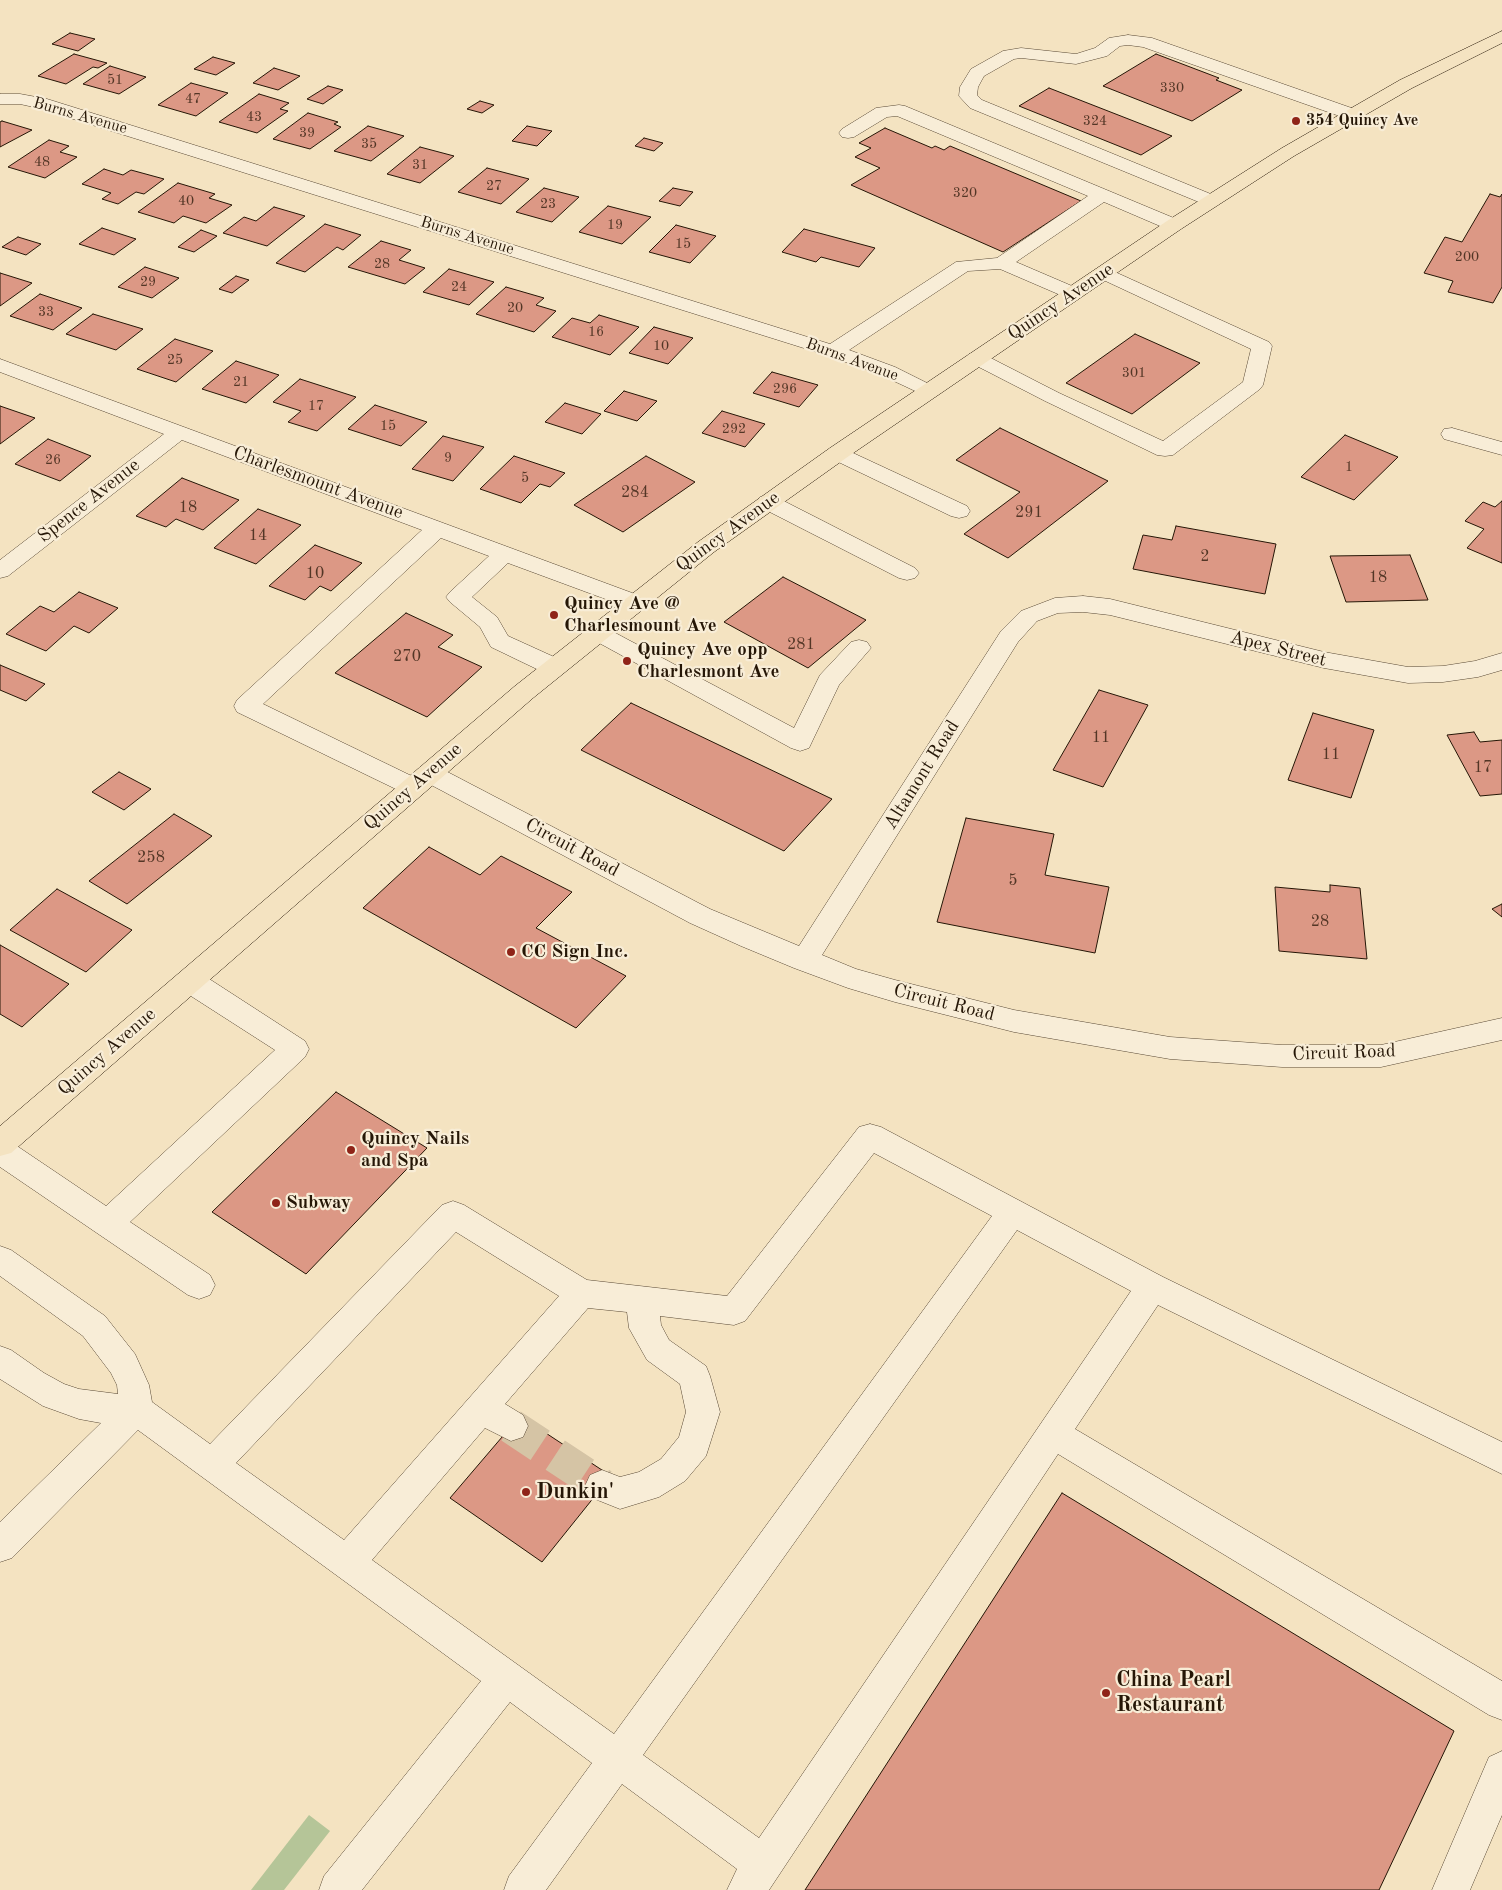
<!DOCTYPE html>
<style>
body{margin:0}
canvas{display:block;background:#f4e3c1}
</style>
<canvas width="1502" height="1890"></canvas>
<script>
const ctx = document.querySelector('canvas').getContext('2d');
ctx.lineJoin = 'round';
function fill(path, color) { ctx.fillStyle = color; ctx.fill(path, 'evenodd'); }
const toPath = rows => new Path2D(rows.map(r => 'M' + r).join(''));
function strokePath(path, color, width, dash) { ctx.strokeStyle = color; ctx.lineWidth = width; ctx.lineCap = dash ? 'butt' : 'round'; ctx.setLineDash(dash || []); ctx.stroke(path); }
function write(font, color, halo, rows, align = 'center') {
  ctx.font = font + ' "Old Standard TT",serif'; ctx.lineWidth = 4.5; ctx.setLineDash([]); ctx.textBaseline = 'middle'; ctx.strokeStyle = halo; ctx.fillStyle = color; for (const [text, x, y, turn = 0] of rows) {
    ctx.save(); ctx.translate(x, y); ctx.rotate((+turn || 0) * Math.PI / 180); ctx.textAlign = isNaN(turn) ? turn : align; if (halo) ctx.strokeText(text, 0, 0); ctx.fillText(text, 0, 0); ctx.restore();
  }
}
fill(toPath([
 [309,1815,330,1831,284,1890,251,1890]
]), '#b5c598');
const building = toPath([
 [70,33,95,39,78,51,52,44,70,33],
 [74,54,107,63,98,68,93,67,66,84,38,76,74,54],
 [1156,54,1219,78,1216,80,1242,90,1192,121,1103,86,1156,54],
 [213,57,235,63,216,75,194,69,213,57],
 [110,66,146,77,119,94,83,84,110,66],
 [274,68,300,76,278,90,253,83,274,68],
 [191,83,228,93,196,116,158,105,191,83],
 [328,86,343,90,323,104,307,99,328,86],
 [1049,88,1172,136,1141,155,1019,106,1049,88],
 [259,94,289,103,280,109,288,111,257,133,219,122,259,94],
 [480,101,494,105,482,113,467,109,480,101],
 [308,113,338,122,334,124,341,127,310,149,273,139,308,113],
 [2,121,32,130,0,147,0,122,2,121],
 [368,126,404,136,371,161,334,151,368,126],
 [527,126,552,131,537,146,512,141,527,126],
 [885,128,932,148,935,146,944,150,950,146,1081,201,1003,252,851,185,880,168,855,157,871,148,859,143,885,128],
 [644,138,663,143,654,151,635,146,644,138],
 [49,140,69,146,60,152,77,157,45,178,8,167,49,140],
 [420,147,454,156,420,183,387,174,420,147],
 [487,168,529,179,501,204,458,192,487,168],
 [104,169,123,175,131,170,164,179,144,194,136,192,118,204,102,199,111,193,82,184,104,169],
 [178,183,215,194,209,198,232,205,206,223,183,216,174,223,138,212,178,183],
 [544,188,579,197,552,222,516,212,544,188],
 [673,188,693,192,680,206,659,201,673,188],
 [1490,194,1500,197,1502,194,1502,287,1493,303,1448,292,1453,281,1424,273,1445,237,1462,242,1490,194],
 [608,206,651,217,622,244,579,232,608,206],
 [274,207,305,216,267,246,223,233,244,217,256,221,274,207],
 [325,224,361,235,343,250,337,247,305,272,276,263,325,224],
 [676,225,716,236,690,263,649,252,676,225],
 [102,228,136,239,114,255,79,244,102,228],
 [804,229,875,248,859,267,821,257,816,262,782,252,804,229],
 [201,230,217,236,194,252,178,247,201,230],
 [18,237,41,244,26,255,2,247,18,237],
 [381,241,411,250,399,260,425,268,405,284,348,267,381,241],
 [145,267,179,278,152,298,118,287,145,267],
 [449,269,494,282,469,305,423,292,449,269],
 [0,273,32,283,0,306,0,273],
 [236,276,249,280,232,293,219,289,236,276],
 [506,287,544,298,536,305,556,311,534,332,476,314,506,287],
 [40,294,82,308,53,330,10,316,40,294],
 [93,314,143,329,116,350,66,334,93,314],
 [599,315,639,327,610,355,552,337,572,318,590,323,599,315],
 [654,327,693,338,668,364,629,353,654,327],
 [1135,334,1200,363,1132,414,1066,383,1135,334],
 [175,339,213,351,176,382,137,369,175,339],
 [236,361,279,375,246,403,202,389,236,361],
 [772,372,818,385,799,407,753,393,772,372],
 [300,379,356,397,317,431,288,422,301,411,273,402,300,379],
 [624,391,657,401,637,421,604,411,624,391],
 [565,403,601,414,582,434,545,422,565,403],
 [375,405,427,422,401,446,348,429,375,405],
 [0,406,35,418,0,444,0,406],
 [722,411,765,424,745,447,702,433,722,411],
 [1000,428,1108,481,1008,558,964,534,1020,492,956,460,1000,428],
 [1345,435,1398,457,1354,500,1301,477,1345,435],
 [443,436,484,447,453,481,412,469,443,436],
 [48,439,91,456,60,481,15,464,48,439],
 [514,456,565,473,550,487,540,484,521,503,480,489,514,456],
 [646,456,695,482,623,532,574,505,646,456],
 [182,478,239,500,203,530,176,519,166,527,136,516,182,478],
 [1502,501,1502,563,1467,548,1484,529,1465,521,1483,502,1495,507,1502,501],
 [258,509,301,525,256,564,214,548,258,509],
 [1176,526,1276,544,1265,594,1133,569,1143,535,1172,540,1176,526],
 [315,545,362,563,331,591,320,586,305,600,269,586,315,545],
 [1410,555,1428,600,1346,602,1330,556,1410,555],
 [783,577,866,620,808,668,724,622,783,577],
 [79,592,118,608,89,633,74,626,46,651,6,634,40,606,54,612,79,592],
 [406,613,453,635,438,647,482,667,427,717,335,673,406,613],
 [0,665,45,684,26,701,0,690,0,665],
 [1099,690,1148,705,1103,787,1053,770,1099,690],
 [631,703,832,799,784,851,581,750,631,703],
 [1313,713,1374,730,1351,798,1288,780,1313,713],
 [1474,732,1480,742,1502,740,1502,794,1480,796,1447,735,1474,732],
 [119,772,151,789,124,810,92,792,119,772],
 [174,814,212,836,127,904,89,881,174,814],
 [966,818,1054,834,1045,875,1109,887,1095,953,937,922,966,818],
 [429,847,480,875,501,856,572,892,536,928,626,976,576,1028,363,908,429,847],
 [1330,885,1360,888,1367,959,1279,951,1275,887,1330,892,1330,885],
 [57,889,132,930,86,972,10,930,57,889],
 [1502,904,1502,917,1492,909,1502,904],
 [0,945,69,984,22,1027,0,1014,0,945],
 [336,1092,427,1148,306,1274,212,1212,336,1092],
 [520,1416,611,1476,542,1562,450,1498,520,1416],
 [1062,1493,1454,1731,1379,1890,805,1890,1062,1493]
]);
fill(building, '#dc9885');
strokePath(building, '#251606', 1);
strokePath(toPath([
 [511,1426,602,1486]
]), '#d5c4a5', 35, [35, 18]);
const minor = toPath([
 [1128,35,1152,38,1360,111,1363,115,1360,119,1354,120,1348,119,1143,47,1128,45,1120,46,1107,56,1076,64,1021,58,1014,59,984,76,978,87,977,95,982,100,1218,197,1220,201,1218,205,1211,207,970,108,959,96,960,87,971,69,1003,51,1021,48,1076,54,1095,48,1109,38,1128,35],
 [0,94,20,94,47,99,830,344,956,262,997,258,1088,196,897,116,887,117,854,137,848,138,842,137,839,133,842,129,876,108,899,105,905,106,1181,221,1183,225,1181,229,1174,231,1167,229,1104,202,1016,262,1079,289,1082,293,1079,297,1072,299,1065,297,1000,269,968,271,849,350,895,367,935,387,938,391,935,395,928,397,881,375,826,355,38,108,20,104,0,104,0,94],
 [1104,267,1269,342,1272,346,1263,385,1260,389,1173,455,1165,456,1157,455,1045,401,969,362,966,358,969,354,976,352,983,354,1059,393,1163,441,1243,382,1251,349,1097,277,1094,273,1097,269,1104,267],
 [0,359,643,597,647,602,643,607,635,610,627,607,508,563,472,597,497,617,508,636,563,661,566,667,563,673,554,675,545,673,491,647,480,627,450,602,446,597,450,592,489,556,441,538,263,704,422,781,426,787,422,793,413,796,404,793,237,712,234,706,237,700,422,530,182,440,8,576,0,578,0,560,164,434,0,372,0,359],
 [1452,428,1502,442,1502,455,1444,439,1441,434,1444,429,1452,428],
 [838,446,967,506,970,511,967,516,959,518,951,516,830,458,827,453,830,448,838,446],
 [768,495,776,497,915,568,919,573,915,578,907,580,899,578,760,507,757,502,760,497,768,495],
 [1083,596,1110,599,1324,652,1408,667,1443,666,1475,661,1502,653,1502,670,1478,677,1443,682,1408,683,1324,668,1110,615,1083,612,1058,613,1037,621,1018,642,822,955,856,969,895,980,1014,1010,1170,1037,1282,1045,1381,1045,1502,1018,1502,1040,1381,1067,1282,1067,1170,1059,1014,1032,895,1002,848,988,794,968,741,946,690,923,420,779,416,773,420,767,429,764,438,767,710,909,799,946,1001,631,1021,611,1055,598,1083,596],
 [598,625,606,628,794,728,820,675,851,642,859,640,867,642,871,648,839,685,809,748,800,751,791,748,590,638,586,633,590,628,598,625],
 [190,970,200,973,305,1041,309,1049,305,1057,130,1222,210,1275,215,1285,210,1295,199,1299,188,1295,0,1167,0,1139,11,1142,106,1206,275,1050,180,989,176,981,180,973,190,970],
 [870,1124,881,1127,1163,1277,1502,1442,1502,1474,1158,1305,1075,1429,1502,1681,1502,1720,1489,1715,1058,1454,769,1890,727,1890,737,1869,622,1784,546,1890,504,1890,509,1876,592,1763,510,1702,362,1890,319,1890,324,1876,481,1681,138,1430,12,1558,0,1562,0,1522,101,1423,79,1419,43,1406,0,1379,0,1346,11,1350,44,1373,64,1384,79,1389,118,1394,117,1385,111,1373,83,1336,0,1276,0,1246,11,1250,105,1316,135,1354,149,1385,152,1402,210,1444,442,1205,453,1201,464,1205,587,1280,727,1296,859,1127,870,1124],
 [874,1153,992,1216,614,1734,372,1560,485,1428,511,1441,523,1437,528,1426,523,1415,505,1404,588,1308,627,1312,629,1328,647,1360,680,1384,686,1412,679,1437,661,1459,639,1472,620,1477,602,1470,590,1475,585,1486,590,1497,620,1509,659,1497,685,1481,706,1456,720,1412,710,1376,706,1366,669,1340,661,1325,660,1316,734,1325,745,1321,874,1153],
 [1017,1230,1131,1291,759,1838,643,1755,1017,1230],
 [456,1232,559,1296,344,1540,236,1463,456,1232],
 [1502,1751,1502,1815,1470,1890,1432,1890,1489,1757,1502,1751]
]);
const major = toPath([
 [1502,31,1502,43,1412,88,1294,156,1181,229,846,458,714,552,533,698,11,1153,0,1156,0,1126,515,686,698,542,830,448,1167,221,1282,148,1400,80,1502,31]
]);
strokePath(minor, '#594935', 1);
strokePath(major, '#251606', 1);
fill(minor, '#f8edd7');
fill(major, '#f4e3c1');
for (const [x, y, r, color] of [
 [1296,121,5,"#8f2418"],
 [554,615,5,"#8f2418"],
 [627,661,5,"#8f2418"],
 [511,952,5,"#8f2418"],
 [351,1150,5,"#8f2418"],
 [276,1203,5,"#8f2418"],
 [526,1492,5,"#8f2418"],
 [1106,1693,5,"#8f2418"]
]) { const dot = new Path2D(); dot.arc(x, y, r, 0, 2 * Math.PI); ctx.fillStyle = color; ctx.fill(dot); strokePath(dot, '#f8edd7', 2); }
write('14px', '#533626', null, [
 ["51",115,80],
 ["330",1172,88],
 ["47",193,99],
 ["43",254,117],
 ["324",1095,121],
 ["39",307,133],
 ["35",369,144],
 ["48",42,162],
 ["31",420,165],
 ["27",494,186],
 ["320",965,193],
 ["40",186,201],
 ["23",548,204],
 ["19",615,225],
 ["15",683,244],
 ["200",1467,257],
 ["28",382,264],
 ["29",148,282],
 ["24",459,287],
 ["20",515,308],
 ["33",46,312],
 ["16",596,332],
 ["10",661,346],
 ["25",175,360],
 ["301",1134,373],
 ["21",241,382],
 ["296",785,389],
 ["17",316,406],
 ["15",388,426],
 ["292",734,429],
 ["9",448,458],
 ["26",53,460],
 ["1",1349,467],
 ["5",525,478]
]);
write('16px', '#251606', '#f8edd7', [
 ["Burns Avenue",80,116,16],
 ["Burns Avenue",467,236,17],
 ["Burns Avenue",852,360,20]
]);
write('bold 16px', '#251606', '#f8edd7', [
 ["354 Quincy Ave",1306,121]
], 'left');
write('16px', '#533626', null, [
 ["284",635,493],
 ["18",188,508],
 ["291",1029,513],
 ["14",258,536],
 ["2",1205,557],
 ["10",315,574],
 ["18",1378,578],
 ["281",801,645],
 ["270",407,657],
 ["11",1101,738],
 ["11",1331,755],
 ["17",1483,768],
 ["258",151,858],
 ["5",1013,881],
 ["28",1320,922]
]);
write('19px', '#251606', '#f8edd7', [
 ["Quincy Avenue",1061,302,-34],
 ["Charlesmount Avenue",318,483,20],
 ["Spence Avenue",89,501,-38],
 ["Quincy Avenue",728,532,-36],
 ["Apex Street",1278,649,14],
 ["Altamont Road",922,775,-58],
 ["Quincy Avenue",413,787,-41],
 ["Circuit Road",572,848,28],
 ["Circuit Road",944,1003,14],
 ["Quincy Avenue",107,1052,-41],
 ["Circuit Road",1344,1053,-2]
]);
write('bold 19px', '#251606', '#f8edd7', [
 ["Quincy Ave @",564,604],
 ["Charlesmount Ave",564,626],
 ["Quincy Ave opp",637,650],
 ["Charlesmont Ave",637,672],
 ["CC Sign Inc.",521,952],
 ["Quincy Nails",361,1139],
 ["and Spa",361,1161],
 ["Subway",286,1203]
], 'left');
write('bold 22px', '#251606', '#f8edd7', [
 ["Dunkin'",536,1492],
 ["China Pearl",1116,1680],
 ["Restaurant",1116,1705]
], 'left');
</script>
